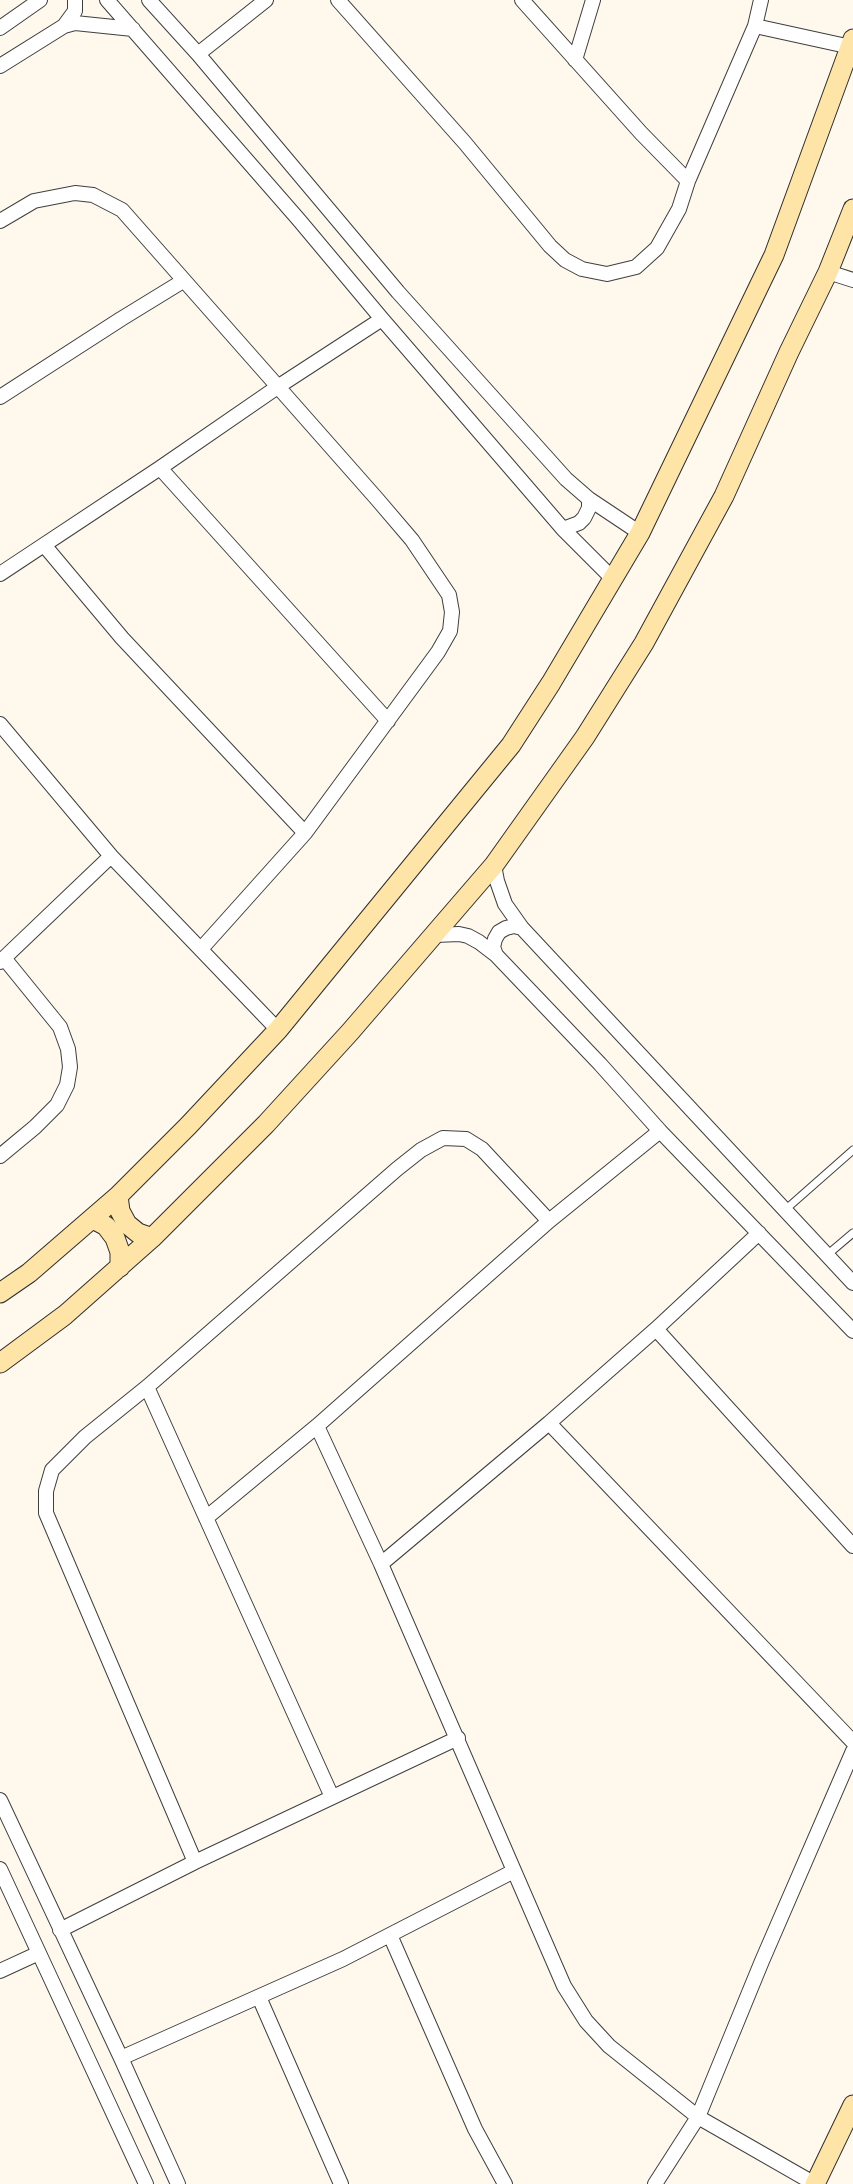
<!DOCTYPE html>
<style>
body{margin:0}
canvas{display:block;background:#fff8ec}
</style>
<canvas width="853" height="2184"></canvas>
<script>
const ctx = document.querySelector('canvas').getContext('2d');
ctx.lineJoin = 'round';
const toPath = rows => new Path2D(rows.map(r => 'M' + r).join(''));
function strokePath(path, color, width, dash) { ctx.strokeStyle = color; ctx.lineWidth = width; ctx.lineCap = dash ? 'butt' : 'round'; ctx.setLineDash(dash || []); ctx.stroke(path); }
const lane = toPath([
 [785,1210,853,1150],
 [827,1255,853,1233]
]);
const street = toPath([
 [107,0,299,220,382,319,563,529,614,580],
 [149,0,198,54,398,292,566,479,589,499,640,533],
 [338,0,465,143,550,246,565,260,582,269,607,274,636,267,657,248,679,209,688,181,755,26,761,0],
 [522,0,641,133,688,181],
 [64,26,75,11,75,0],
 [755,26,851,47],
 [0,28,40,0],
 [198,54,266,0],
 [575,60,593,0],
 [0,66,64,26,75,23,133,29],
 [0,221,34,201,75,193,93,195,122,210,377,499,412,540,449,595,452,612,450,631,438,652,305,833,201,949],
 [828,272,853,280],
 [0,397,121,319,183,281],
 [160,468,388,721],
 [563,529,579,523,584,518,589,508,589,499],
 [44,545,122,638,305,833],
 [0,574,160,468,279,386,382,319],
 [0,724,111,856,278,1030],
 [494,865,497,881,505,904,522,928,853,1283],
 [435,935,459,934,468,936,479,942,496,955,600,1064,660,1131,853,1331],
 [496,955,493,947,495,939,499,932,506,928,514,926,522,928],
 [0,962,111,856],
 [0,1156,35,1127,57,1105,67,1085,70,1067,68,1049,60,1027,4,958],
 [656,1329,853,1546],
 [147,1387,332,1797],
 [549,1423,853,1742],
 [317,1426,381,1564,564,1986,586,2021,609,2046,698,2117,815,2184],
 [206,1518,317,1426,549,1221,660,1131],
 [381,1564,549,1423,656,1329,759,1233],
 [0,1800,121,2058,178,2184],
 [195,1862,46,1513,46,1491,52,1470,85,1437,147,1387,397,1169,421,1150,443,1138,466,1139,482,1149,549,1221],
 [0,1869,146,2184],
 [60,1930,195,1862,458,1738],
 [390,1935,475,2129,505,2184],
 [0,1971,39,1953],
 [259,1997,341,2184],
 [121,2058,343,1959,514,1871],
 [655,2184,698,2117,762,1961,853,1751]
]);
const secondary = toPath([
 [118,1196,120,1211,127,1224,138,1233,152,1238],
 [93,1219,106,1226,115,1238,120,1252,120,1267],
 [0,1293,29,1273,118,1196,188,1126,278,1030,511,745,551,683,640,533,774,255,853,39],
 [0,1363,65,1315,152,1238,266,1124,350,1032,494,865,585,737,644,643,724,496,789,352,828,272,853,209],
 [815,2184,853,2105]
]);
strokePath(lane, '#3f3f3f', 9);
strokePath(street, '#3f3f3f', 16);
strokePath(secondary, '#2e2e2e', 21);
strokePath(lane, '#fff', 7);
strokePath(street, '#fff', 14);
strokePath(secondary, '#ffe4a7', 19);
</script>
